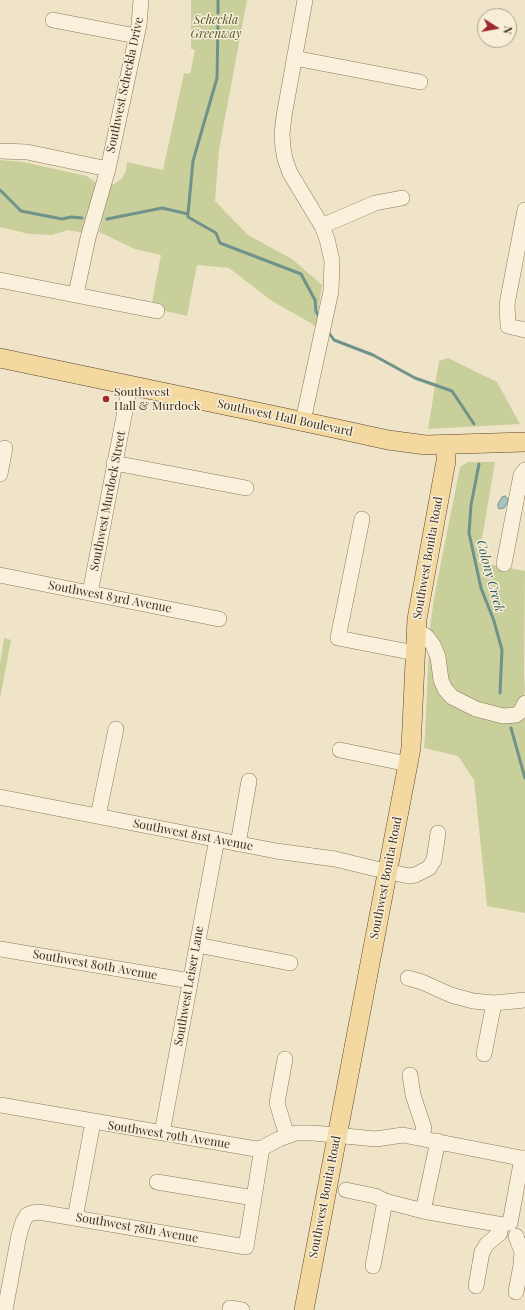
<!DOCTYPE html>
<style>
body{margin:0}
#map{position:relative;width:525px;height:1310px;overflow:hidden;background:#f0e4c8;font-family:"Playfair Display",serif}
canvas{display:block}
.north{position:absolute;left:477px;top:8px;width:40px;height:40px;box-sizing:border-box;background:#f7eed8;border:1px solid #ada18e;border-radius:50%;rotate:101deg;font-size:11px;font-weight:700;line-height:16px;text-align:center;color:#3d2e20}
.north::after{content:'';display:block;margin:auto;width:14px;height:18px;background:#9e2a2b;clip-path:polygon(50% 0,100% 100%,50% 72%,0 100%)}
</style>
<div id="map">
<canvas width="525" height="1310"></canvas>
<div class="north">N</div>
</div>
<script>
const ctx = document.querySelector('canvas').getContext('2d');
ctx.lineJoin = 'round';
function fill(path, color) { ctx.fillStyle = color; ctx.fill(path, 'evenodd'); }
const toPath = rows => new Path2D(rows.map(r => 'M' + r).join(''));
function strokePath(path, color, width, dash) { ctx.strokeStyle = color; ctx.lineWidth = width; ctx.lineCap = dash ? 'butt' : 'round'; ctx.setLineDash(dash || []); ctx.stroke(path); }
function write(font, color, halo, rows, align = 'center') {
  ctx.font = font + ' "Playfair Display",serif'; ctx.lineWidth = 3; ctx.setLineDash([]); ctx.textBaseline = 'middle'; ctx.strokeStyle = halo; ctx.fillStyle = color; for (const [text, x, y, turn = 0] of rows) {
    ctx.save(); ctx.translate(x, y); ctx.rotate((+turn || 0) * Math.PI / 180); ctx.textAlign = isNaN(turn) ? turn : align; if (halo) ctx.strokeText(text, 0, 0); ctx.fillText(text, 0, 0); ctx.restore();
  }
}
fill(toPath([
 [191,0,247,0,219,150,215,201,248,235,292,259,322,285,316,326,272,301,229,268,197,265,187,316,161,310,162,304,152,302,161,255,135,249,99,232,109,186,116,183,122,178,126,171,127,162,163,170,184,73,190,74,195,50,191,49],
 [0,160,23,162,87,176,96,183,87,224,84,233,68,230,52,235,29,234,0,227],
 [448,358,497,382,520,424,428,429,439,361],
 [468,462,495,462,478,562,525,571,524,674,525,691,519,708,493,709,449,688,429,635,434,598,460,467],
 [4,638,11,640,0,699,0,664],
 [429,645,438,684,473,711,525,711,525,913,487,906,474,780,458,756,424,748,425,736]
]), '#c9cf9b');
const water = toPath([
 [505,496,508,499,508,502,504,508,499,509,498,507,498,504,502,497,505,496]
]);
fill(water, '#a9c4bc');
strokePath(water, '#6f938a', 1);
strokePath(toPath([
 [218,13,218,0],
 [0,190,21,211,62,219,71,217,82,218],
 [188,214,193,161,217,78,218,24],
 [107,219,162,208,188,214,188,217,216,233,220,243,301,274,315,300,316,311,318,315],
 [329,333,334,340,373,355,415,378,452,391,474,424],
 [479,464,471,505,469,533,481,588,494,621,502,650,500,693],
 [511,728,525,778]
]), '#6f938a', 3);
const minor = toPath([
 [53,20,136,36],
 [294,58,420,82],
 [0,151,27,152,108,169],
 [525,210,507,304,508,326,525,330],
 [322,226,375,203,402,198],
 [0,280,157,311],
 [76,294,88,238,108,169,139,25,141,0],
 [303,421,331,291,332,261,327,239,322,226,290,173,285,159,283,148,282,134,284,116,305,0],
 [114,463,246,488],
 [0,474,5,448],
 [362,519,338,638,415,653],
 [504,564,521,475,525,470],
 [0,575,219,619],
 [90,593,130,385],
 [416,633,421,633,427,637,433,645,438,657,441,680,445,689,452,697,476,709,503,716,516,715,521,711,525,703],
 [340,750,408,764],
 [0,797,276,851,335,859,372,868,409,876,415,875,429,868,434,860,438,833],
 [98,816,116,729],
 [238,844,249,781],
 [197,945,290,963],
 [0,949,190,981],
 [408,978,422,982,451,995,473,1001,494,1003,525,1000],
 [484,1054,494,1003],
 [285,1059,277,1103,287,1136],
 [410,1075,413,1095,424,1128,421,1138],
 [0,1105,256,1149,262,1148,279,1139,296,1133,313,1133,376,1139,403,1135,525,1159],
 [162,1133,217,839],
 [157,1182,254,1198],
 [346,1190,375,1196,385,1201,423,1211,503,1225],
 [423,1211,438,1141],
 [75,1218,93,1122],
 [510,1223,522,1158],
 [373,1266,385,1201],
 [476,1286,482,1252,487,1244,500,1233],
 [516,1292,521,1265,522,1252,516,1236],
 [230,1308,242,1310],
 [5,1310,19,1235,23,1222,27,1215,32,1213,39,1212,246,1247,262,1148]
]);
const major = toPath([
 [0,358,324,426,388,440,426,445,525,442],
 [304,1310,411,748,417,619,446,461,446,444]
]);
strokePath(minor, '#8d765c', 16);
strokePath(major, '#5b4430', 20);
strokePath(minor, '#faf1dc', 15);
strokePath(major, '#f3d9a0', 19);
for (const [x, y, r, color] of [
 [106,399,4,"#9e2a2b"]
]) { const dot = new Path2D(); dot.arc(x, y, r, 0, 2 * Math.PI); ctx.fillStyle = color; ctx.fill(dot); strokePath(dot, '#f7eed8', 1.5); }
write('italic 12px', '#4d5a26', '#f7eed8', [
 ["Scheckla",216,20],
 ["Greenway",216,34]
]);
write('12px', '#3d2e20', '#f7eed8', [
 ["Southwest Scheckla Drive",125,85,-78],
 ["Southwest Hall Boulevard",285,418,12],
 ["Southwest Murdock Street",108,501,-79],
 ["Southwest Bonita Road",428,558,-80],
 ["Southwest 83rd Avenue",110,597,11],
 ["Southwest 81st Avenue",193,835,11],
 ["Southwest Bonita Road",386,878,-79],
 ["Southwest 80th Avenue",95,965,10],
 ["Southwest Leiser Lane",189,986,-80],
 ["Southwest 79th Avenue",169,1135,9],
 ["Southwest Bonita Road",325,1197,-79],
 ["Southwest 78th Avenue",137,1228,10]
]);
write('12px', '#3d2e20', '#f7eed8', [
 ["Southwest",114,392],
 ["Hall & Murdock",114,406]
], 'left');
write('italic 13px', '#2f5d5a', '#f7eed8', [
 ["Colony Creek",490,576,75]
]);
</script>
